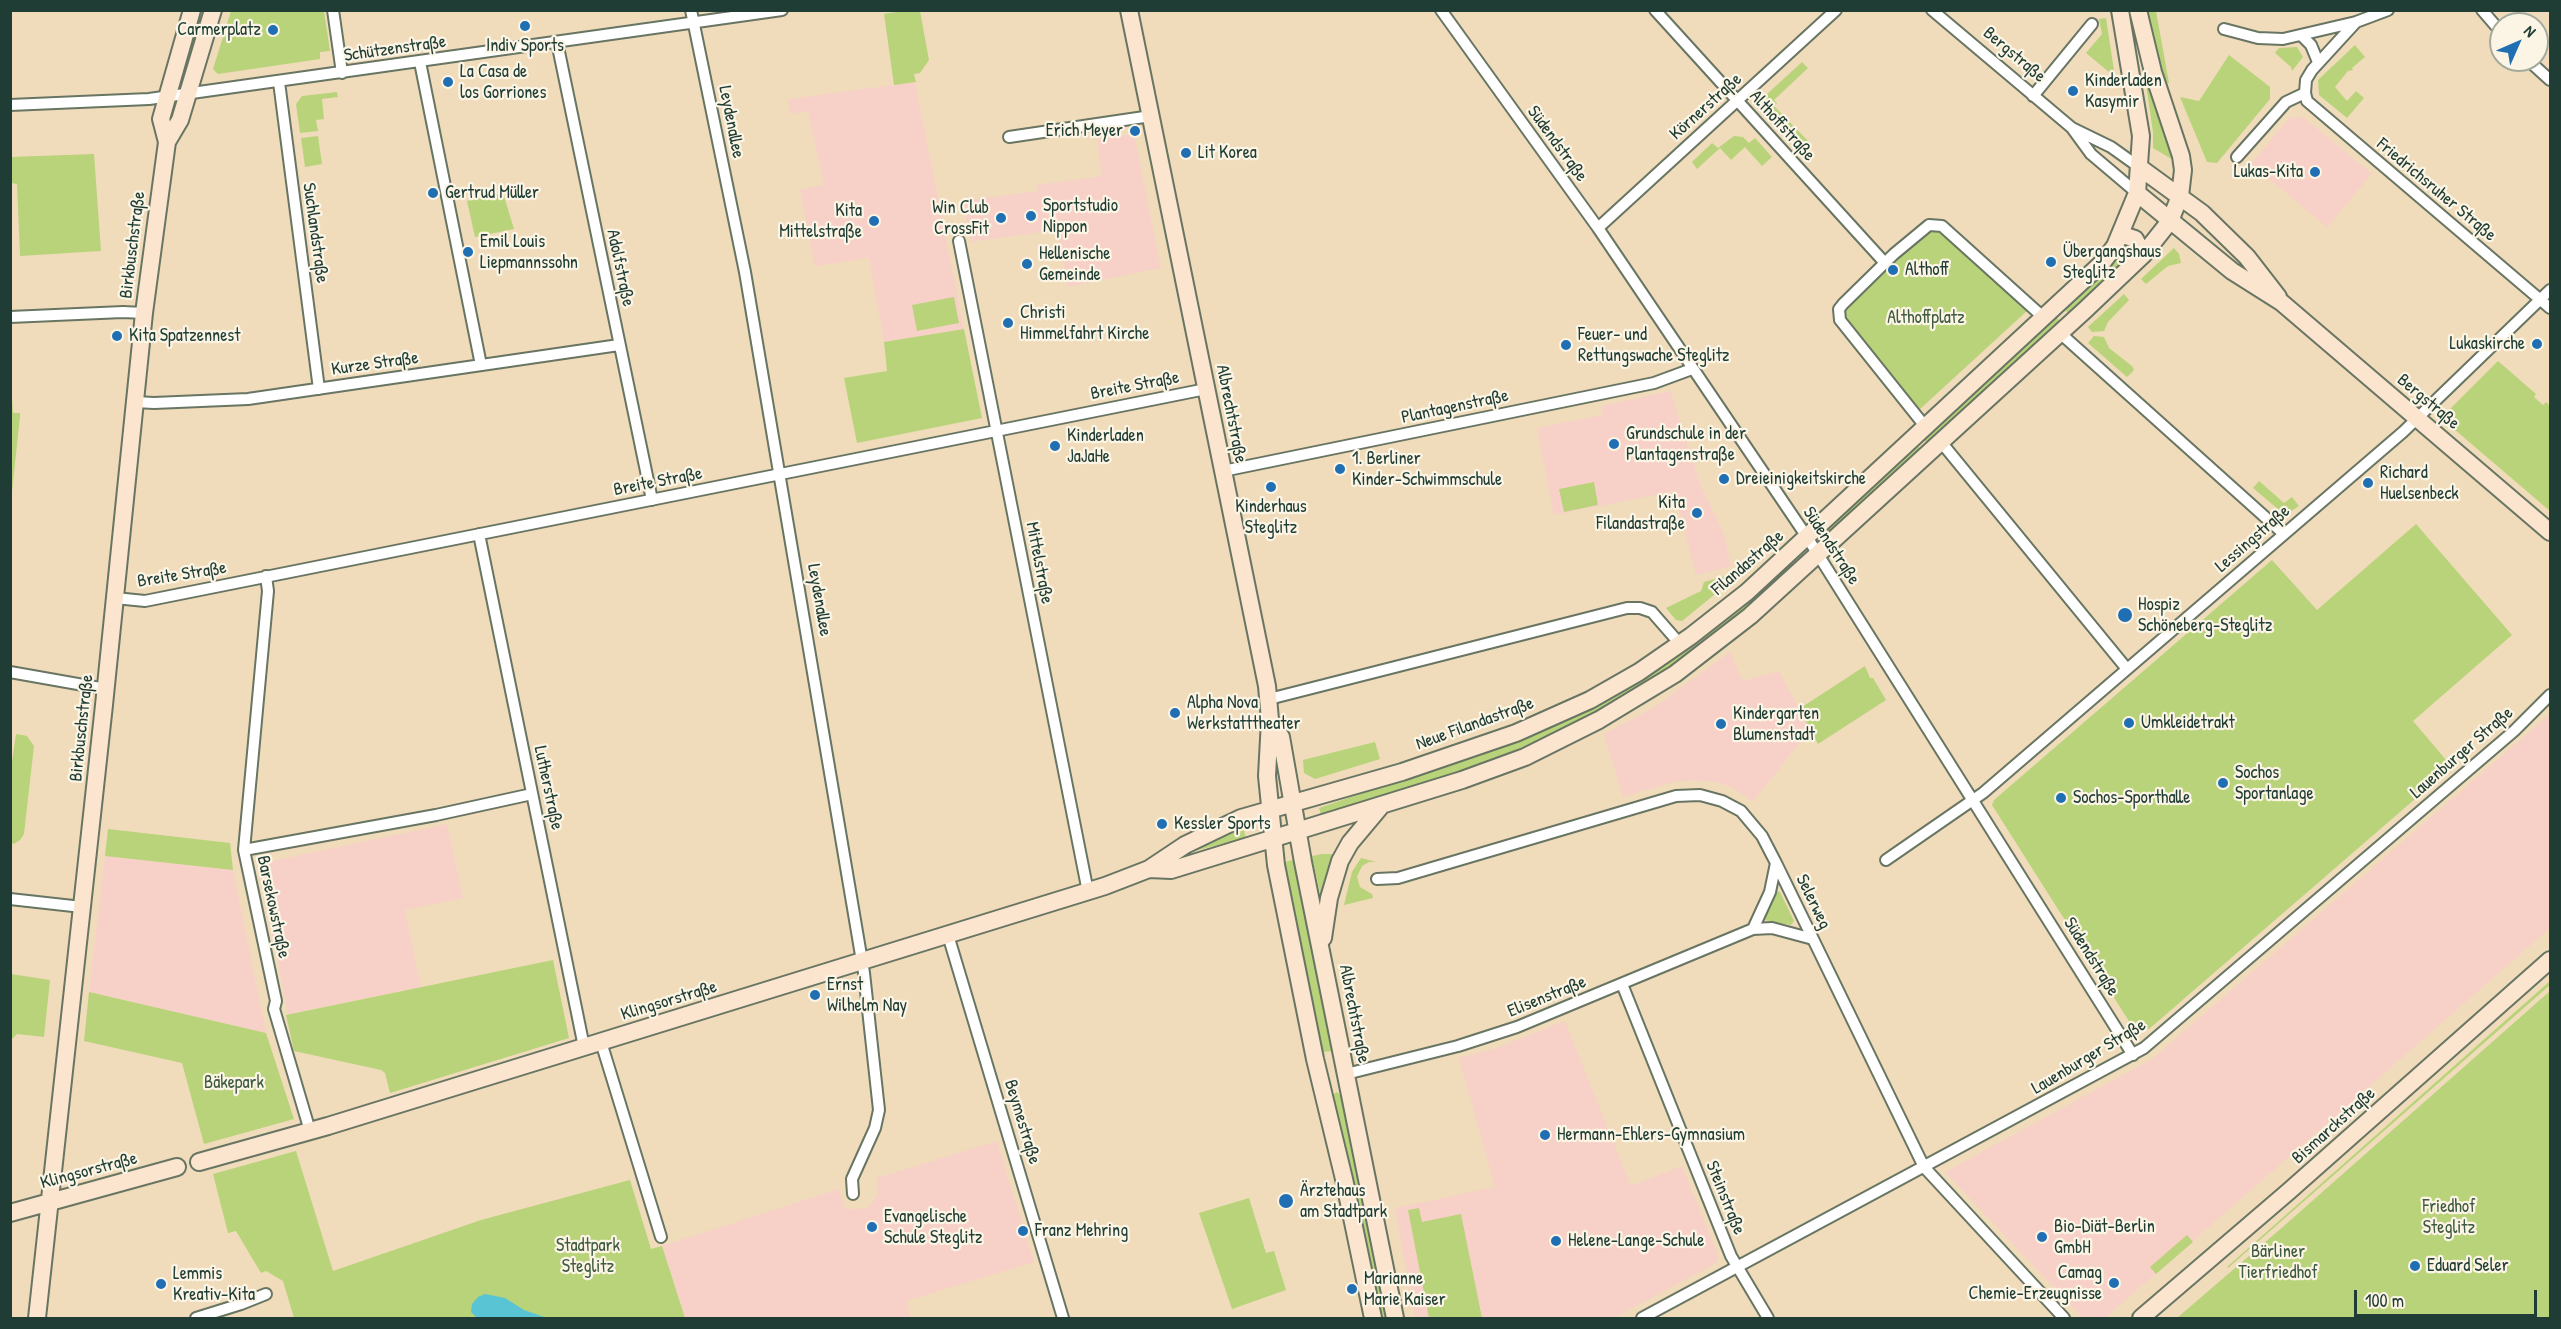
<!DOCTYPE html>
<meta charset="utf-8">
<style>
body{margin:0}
#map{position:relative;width:2561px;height:1329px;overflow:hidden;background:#f0dcbb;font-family:"Patrick Hand",sans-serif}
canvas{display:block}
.frame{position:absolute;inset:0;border:12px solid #1f3d34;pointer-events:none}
.north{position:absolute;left:2489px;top:12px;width:60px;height:60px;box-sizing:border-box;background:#fcf5e5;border:2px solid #a4ab9e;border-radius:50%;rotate:45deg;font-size:16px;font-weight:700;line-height:24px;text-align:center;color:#1f3d34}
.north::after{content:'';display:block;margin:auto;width:21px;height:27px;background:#1f6fb2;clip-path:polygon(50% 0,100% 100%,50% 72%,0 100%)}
.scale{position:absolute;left:2354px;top:1290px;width:183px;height:27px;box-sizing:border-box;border:3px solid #1f3d34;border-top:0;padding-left:8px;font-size:18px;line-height:21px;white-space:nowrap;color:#1f3d34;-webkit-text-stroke:4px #fcf5e5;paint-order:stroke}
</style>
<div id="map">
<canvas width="2561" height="1329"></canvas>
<div class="frame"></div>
<div class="north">N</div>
<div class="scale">100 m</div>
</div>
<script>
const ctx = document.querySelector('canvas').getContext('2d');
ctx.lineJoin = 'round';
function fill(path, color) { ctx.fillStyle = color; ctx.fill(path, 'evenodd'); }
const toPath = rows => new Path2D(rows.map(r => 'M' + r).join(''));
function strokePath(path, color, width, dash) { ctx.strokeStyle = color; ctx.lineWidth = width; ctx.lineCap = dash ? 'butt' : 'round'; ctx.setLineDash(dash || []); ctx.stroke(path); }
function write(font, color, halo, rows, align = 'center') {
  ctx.font = font + ' "Patrick Hand",sans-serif'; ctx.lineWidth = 4.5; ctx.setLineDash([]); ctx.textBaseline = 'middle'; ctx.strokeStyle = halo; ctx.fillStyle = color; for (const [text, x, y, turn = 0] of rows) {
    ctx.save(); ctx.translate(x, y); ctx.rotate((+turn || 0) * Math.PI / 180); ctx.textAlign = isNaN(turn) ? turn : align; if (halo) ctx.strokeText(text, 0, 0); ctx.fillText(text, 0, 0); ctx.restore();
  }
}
fill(toPath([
 [915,82,964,329,884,342,869,258,815,266,800,190,824,184,808,111,791,114,788,99],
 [2303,117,2372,174,2327,227,2251,164,2289,118],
 [1134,134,1161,268,1068,287,1057,230,971,242,963,201,1038,191,1037,185,1102,176,1097,139],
 [1670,391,1701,486,1724,535,1731,566,1696,575,1674,491,1554,515,1537,428,1603,415,1601,406],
 [1730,652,1743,681,1779,671,1810,730,1753,801,1729,786,1714,782,1692,780,1673,782,1623,797,1604,734,1653,708],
 [2550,714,2550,928,2105,1318,2083,1318,1945,1172,2152,1059],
 [447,824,463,898,405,910,421,987,288,1014,258,864],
 [105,856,233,870,266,1033,89,992],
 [1565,1021,1631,1186,1682,1166,1719,1257,1716,1263,1614,1318,1415,1318,1395,1208,1495,1187,1459,1058,1499,1047],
 [997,1141,1034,1262,906,1301,911,1318,685,1318,662,1246,839,1189,845,1209,867,1208,877,1196,877,1178]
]), '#f7d1c7');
fill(toPath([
 [908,10,920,11,929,60,920,73,914,74,916,82,894,85,884,14],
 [231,11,324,11,330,51,320,52,320,59,218,74,213,69],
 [2147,11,2156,11,2169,83,2166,84],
 [2106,18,2115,77,2086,53,2102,34,2099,19],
 [2355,45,2365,57,2352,68,2353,70,2348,71,2335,87,2347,101,2356,91,2364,98,2347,118,2319,95,2318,80],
 [2297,47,2303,57,2292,71,2291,67,2275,53,2279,48],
 [2229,55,2270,87,2270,99,2217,163,2207,162,2180,97,2199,101],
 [1802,62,1808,68,1774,100,1777,103,1774,106,1811,144,1802,152,1765,111,1766,95],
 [2144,71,2145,71,2175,161,2153,148,2153,132],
 [337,92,338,97,322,99,324,119,316,120,318,131,300,133,296,104,302,96],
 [318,136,322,164,305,167,301,138],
 [1734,136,1743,137,1749,143,1755,138,1772,157,1762,166,1745,147,1731,160,1720,148,1697,169,1692,162,1712,143,1718,148],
 [94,154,101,251,20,256,17,184,11,183,11,157],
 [503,193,514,229,475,237,467,201],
 [1927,231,1942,232,2028,310,1919,410,1849,328,1842,312],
 [2128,242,2134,252,2132,256,2069,313,2067,312,2064,308],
 [2174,248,2179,254,2181,263,2168,266,2146,284,2141,279],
 [2124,294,2129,300,2108,322,2104,331,2092,332,2088,327],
 [954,297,959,323,917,331,912,305],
 [2055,316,2060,321,1928,443,1926,442,1923,439],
 [964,329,982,418,857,443,844,378,887,371,884,342],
 [2094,336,2104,337,2109,348,2132,366,2134,370,2127,377,2088,343],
 [2498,361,2536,394,2534,397,2543,405,2546,402,2550,406,2550,511,2441,418],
 [10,363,13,413,20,413,20,416,11,501],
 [1916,444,1921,450,1824,536,1822,533],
 [2259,481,2284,503,2292,497,2299,506,2285,515,2253,488],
 [1594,482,1598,505,1564,512,1559,489],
 [2416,524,2512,635,2413,721,2452,767,2149,1029,2132,1026,1992,805,1994,800,2272,560,2317,610],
 [1790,560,1794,566,1703,644,1698,638],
 [1726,576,1731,579,1730,582,1682,621,1676,620,1666,608,1701,591,1704,582],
 [1691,643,1696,649,1650,681,1566,728,1491,761,1321,815,1319,808,1412,776],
 [1865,666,1870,678,1873,678,1886,700,1818,744,1799,709],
 [16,734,27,736,34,746,24,834,20,840,14,844,11,843,10,775],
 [1375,742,1380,759,1315,779,1304,773,1303,760],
 [1242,824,1246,838,1170,857],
 [108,829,230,843,233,870,105,856],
 [1322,854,1336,854,1321,897,1312,856],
 [1361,858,1376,862,1369,862,1362,866,1357,877,1360,887,1372,894,1373,898,1344,905,1352,872],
 [1293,860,1332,1051,1323,1052,1285,862],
 [1776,891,1780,892,1794,921,1791,925,1764,920],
 [553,960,569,1038,390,1093,385,1073,381,1070,294,1051,286,1015],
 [11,974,50,980,44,1037,17,1034,11,1040],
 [2550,981,2550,985,2228,1268,2227,1267],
 [2550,991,2550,1318,2177,1318,2285,1225],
 [89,992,266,1033,294,1119,204,1144,182,1063,84,1041],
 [1337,1092,1341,1096,1386,1318,1382,1318,1357,1196,1332,1095],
 [296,1151,333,1271,481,1220,630,1180,651,1249,662,1246,685,1318,294,1318,283,1281,266,1271,261,1273,236,1231,228,1233,213,1174],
 [1249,1198,1266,1253,1274,1251,1286,1290,1232,1309,1199,1213],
 [1419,1208,1422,1222,1461,1214,1482,1318,1429,1318,1408,1210],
 [2187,1235,2193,1242,2156,1274,2150,1267]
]), '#b8d379');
fill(toPath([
 [485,1294,505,1298,524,1310,547,1318,477,1318,471,1312,472,1304,478,1297]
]), '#59c4d4');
const street = toPath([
 [333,10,342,73],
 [691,10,745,272,864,973,879,1110,875,1128,852,1179,853,1194],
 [1441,10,1598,228,1807,537,2133,1055],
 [1655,10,1885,263],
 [1932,10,2072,128,2091,154,2137,193],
 [2482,10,2501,32],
 [2356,22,2312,70,2306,80,2305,93,2307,101,2550,308],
 [2224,29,2258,38,2283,39,2356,22,2388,10],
 [2302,36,2311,45,2318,62],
 [557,42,652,500],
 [2528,60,2550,80],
 [420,62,481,365],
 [279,82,319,389],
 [2033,96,2092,24],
 [10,105,149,99,782,10],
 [2072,128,2111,147,2139,167],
 [1009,137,1151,116],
 [2237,157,2286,102,2305,93],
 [1598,228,1836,10],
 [959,241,1088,892],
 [10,317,123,312,144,313],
 [2060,333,2284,534],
 [135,402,154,403,248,399,619,345],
 [1924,425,1840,320,1839,309,1843,304,1894,254,1929,225,1942,226,2043,317],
 [1941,442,2127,669],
 [1223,471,1654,383,1692,369],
 [479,534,584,1047],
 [266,576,268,591,244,850,276,1001,274,1009,310,1131],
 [115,598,145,601,1206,389],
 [10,672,106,689],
 [1269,699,1627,608,1640,608,1652,612,1680,644],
 [244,850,436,815,532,794],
 [1886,860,1983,793,2403,432,2550,290],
 [1377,879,1398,878,1676,796,1700,795,1722,801,1741,811,1762,836,1776,863,1924,1167,2064,1318],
 [10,899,82,907],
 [1753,929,1770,892,1776,863],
 [948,935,1063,1318],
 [1622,984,1731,1256,1768,1318],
 [601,1042,661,1237],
 [1346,1074,1458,1046,1517,1027,1753,929,1772,928,1813,939],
 [196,1318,241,1304,266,1294],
 [1642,1318,2144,1048,2514,731,2550,695]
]);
const secondary = toPath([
 [1129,10,1267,686,1270,720,1267,776,1276,865,1315,1059,1344,1179,1373,1318],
 [167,142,180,120,213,10],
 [2139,167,2202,213,2247,257,2278,297],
 [2137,193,2232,271,2281,302,2550,532],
 [2120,234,2135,239,2143,255],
 [1270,720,1281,737,1303,862,1395,1318],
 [1149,869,1171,870,1462,780,1525,757,1599,720,1675,674,1750,616,2085,310,2143,255,2170,221,2180,196,2183,170,2181,156,2153,72,2138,10],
 [1323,938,1329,898,1340,861,1350,843,1381,806],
 [199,1162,328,1126,1105,886,1149,869,1185,845,1241,818,1402,772,1516,733,1590,700,1639,672,1691,636,1747,592,2102,263,2115,246,2137,193,2141,136,2120,10],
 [10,1213,177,1167],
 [37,1318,104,705,144,313,167,142,161,119,192,10],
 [2141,1318,2288,1192,2550,960]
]);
strokePath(street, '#687563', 14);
strokePath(secondary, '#687563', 20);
strokePath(street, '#fff', 10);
strokePath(secondary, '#fbe5cf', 16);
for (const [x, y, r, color] of [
 [525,26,6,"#1f6fb2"],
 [273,30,6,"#1f6fb2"],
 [448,82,6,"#1f6fb2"],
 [2073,91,6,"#1f6fb2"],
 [1135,131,6,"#1f6fb2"],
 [1186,153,6,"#1f6fb2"],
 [2315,172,6,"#1f6fb2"],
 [433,193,6,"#1f6fb2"],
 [1031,216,6,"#1f6fb2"],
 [1001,218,6,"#1f6fb2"],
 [874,221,6,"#1f6fb2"],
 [468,252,6,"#1f6fb2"],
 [2051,262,6,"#1f6fb2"],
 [1027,264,6,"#1f6fb2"],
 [1893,270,6,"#1f6fb2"],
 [1008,323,6,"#1f6fb2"],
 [117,336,6,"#1f6fb2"],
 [2537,344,6,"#1f6fb2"],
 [1566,345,6,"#1f6fb2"],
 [1614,444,6,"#1f6fb2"],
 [1055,446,6,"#1f6fb2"],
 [1340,469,6,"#1f6fb2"],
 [1724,479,6,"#1f6fb2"],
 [2368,483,6,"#1f6fb2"],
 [1271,487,6,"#1f6fb2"],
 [1697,513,6,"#1f6fb2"],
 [2125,615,8,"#1f6fb2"],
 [1175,713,6,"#1f6fb2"],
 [2129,723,6,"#1f6fb2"],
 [1721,724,6,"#1f6fb2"],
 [2223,783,6,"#1f6fb2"],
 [2061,798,6,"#1f6fb2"],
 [1162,824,6,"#1f6fb2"],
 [815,995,6,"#1f6fb2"],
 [1545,1135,6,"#1f6fb2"],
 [1286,1201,8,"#1f6fb2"],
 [872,1227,6,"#1f6fb2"],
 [1023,1231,6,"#1f6fb2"],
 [2042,1237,6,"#1f6fb2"],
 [1556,1241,6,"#1f6fb2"],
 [2415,1266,6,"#1f6fb2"],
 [2114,1283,6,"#1f6fb2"],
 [161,1284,6,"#1f6fb2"],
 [1352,1289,6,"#1f6fb2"]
]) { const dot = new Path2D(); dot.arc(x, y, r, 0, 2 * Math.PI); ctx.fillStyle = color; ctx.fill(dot); strokePath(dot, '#fcf5e5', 2); }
write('18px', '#1f3d34', '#fcf5e5', [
 ["Carmerplatz",261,30,"right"],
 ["Indiv Sports",525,46,"center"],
 ["La Casa de",460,72],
 ["los Gorriones",460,93],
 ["Kinderladen",2085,81],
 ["Kasymir",2085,102],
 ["Erich Meyer",1123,131,"right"],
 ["Lit Korea",1198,153],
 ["Lukas-Kita",2303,172,"right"],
 ["Gertrud Müller",445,193],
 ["Sportstudio",1043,206],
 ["Nippon",1043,227],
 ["Win Club",989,208,"right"],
 ["CrossFit",989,229,"right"],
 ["Kita",862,211,"right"],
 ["Mittelstraße",862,232,"right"],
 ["Emil Louis",480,242],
 ["Liepmannssohn",480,263],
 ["Übergangshaus",2063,252],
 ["Steglitz",2063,273],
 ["Hellenische",1039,254],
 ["Gemeinde",1039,275],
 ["Althoff",1905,270],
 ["Christi",1020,313],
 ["Himmelfahrt Kirche",1020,334],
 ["Feuer- und",1578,335],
 ["Rettungswache Steglitz",1578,356],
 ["Kita Spatzennest",129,336],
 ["Lukaskirche",2525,344,"right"],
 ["Grundschule in der",1626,434],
 ["Plantagenstraße",1626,455],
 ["Kinderladen",1067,436],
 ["JaJaHe",1067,457],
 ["1. Berliner",1352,459],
 ["Kinder-Schwimmschule",1352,480],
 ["Richard",2380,473],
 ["Huelsenbeck",2380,494],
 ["Dreieinigkeitskirche",1736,479],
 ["Kita",1685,503,"right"],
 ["Filandastraße",1685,524,"right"],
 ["Kinderhaus",1271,507,"center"],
 ["Steglitz",1271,528,"center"],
 ["Hospiz",2138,605],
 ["Schöneberg-Steglitz",2138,626],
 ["Alpha Nova",1187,703],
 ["Werkstatttheater",1187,724],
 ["Kindergarten",1733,714],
 ["Blumenstadt",1733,735],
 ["Umkleidetrakt",2141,723],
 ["Sochos",2235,773],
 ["Sportanlage",2235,794],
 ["Sochos-Sporthalle",2073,798],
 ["Kessler Sports",1174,824],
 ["Ernst",827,985],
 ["Wilhelm Nay",827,1006],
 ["Hermann-Ehlers-Gymnasium",1557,1135],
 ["Ärztehaus",1300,1191],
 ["am Stadtpark",1300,1212],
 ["Evangelische",884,1217],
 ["Schule Steglitz",884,1238],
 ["Bio-Diät-Berlin",2054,1227],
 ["GmbH",2054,1248],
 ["Franz Mehring",1035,1231],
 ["Helene-Lange-Schule",1568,1241],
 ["Eduard Seler",2427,1266],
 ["Camag",2102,1273,"right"],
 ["Chemie-Erzeugnisse",2102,1294,"right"],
 ["Lemmis",173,1274],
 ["Kreativ-Kita",173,1295],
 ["Marianne",1364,1279],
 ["Marie Kaiser",1364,1300]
], 'left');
write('18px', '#1f3d34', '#fcf5e5', [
 ["Schützenstraße",395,49,-8],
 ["Bergstraße",2014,55,40],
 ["Körnerstraße",1706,107,-42],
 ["Leydenallee",731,122,79],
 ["Althoffstraße",1782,126,48],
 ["Südendstraße",1557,144,54],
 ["Friedrichsruher Straße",2436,190,40],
 ["Suchlandstraße",315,233,82],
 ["Birkbuschstraße",133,245,-83],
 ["Adolfstraße",620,268,78],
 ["Kurze Straße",375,364,-8],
 ["Breite Straße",1135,386,-11],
 ["Bergstraße",2428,402,40],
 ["Plantagenstraße",1455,407,-12],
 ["Albrechtstraße",1231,414,79],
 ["Breite Straße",658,482,-11],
 ["Lessingstraße",2253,539,-41],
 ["Südendstraße",1831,546,57],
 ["Mittelstraße",1039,563,79],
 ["Filandastraße",1748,563,-41],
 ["Breite Straße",182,575,-9],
 ["Leydenallee",819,600,80],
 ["Neue Filandastraße",1475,724,-20],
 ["Birkbuschstraße",82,728,-84],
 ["Lauenburger Straße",2462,753,-41],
 ["Lutherstraße",548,788,78],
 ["Selerweg",1813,902,64],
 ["Barsekowstraße",273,907,78],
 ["Südendstraße",2091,957,58],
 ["Elisenstraße",1547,997,-22],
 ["Klingsorstraße",669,1001,-17],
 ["Albrechtstraße",1354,1014,79],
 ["Lauenburger Straße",2089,1057,-31],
 ["Beymestraße",1022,1122,73],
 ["Bismarckstraße",2334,1126,-42],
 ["Klingsorstraße",89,1171,-15],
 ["Steinstraße",1725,1198,68]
]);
write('18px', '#3e5b42', '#fcf5e5', [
 ["Althoffplatz",1926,318],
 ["Bäkepark",234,1083],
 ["Friedhof",2449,1207],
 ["Steglitz",2449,1228],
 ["Stadtpark",588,1246],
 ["Steglitz",588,1267],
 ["Bärliner",2278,1252],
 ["Tierfriedhof",2278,1273]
]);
</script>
